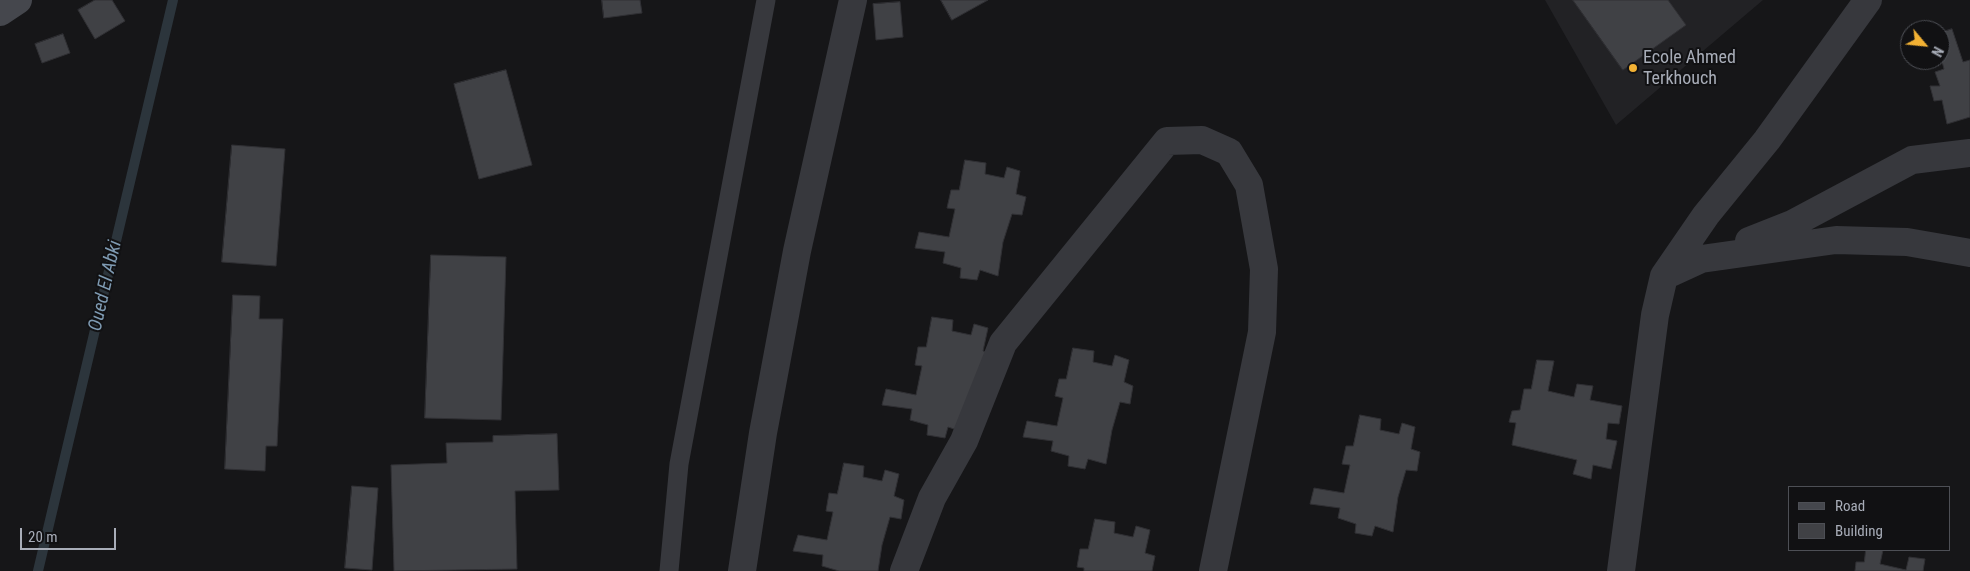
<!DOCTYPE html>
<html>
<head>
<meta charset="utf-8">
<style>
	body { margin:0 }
	#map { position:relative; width:1970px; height:571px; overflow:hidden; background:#161618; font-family:"Roboto Condensed",sans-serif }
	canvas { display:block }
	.legend { position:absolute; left:1788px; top:486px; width:162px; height:65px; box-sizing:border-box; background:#111113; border:1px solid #4d4f55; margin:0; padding:6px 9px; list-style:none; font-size:15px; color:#a8adb8 }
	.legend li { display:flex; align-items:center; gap:10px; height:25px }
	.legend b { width:25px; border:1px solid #4d4f55 }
	.north { position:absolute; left:1900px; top:20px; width:50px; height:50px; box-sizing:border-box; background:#111113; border:1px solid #4d4f55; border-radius:50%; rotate:118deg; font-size:14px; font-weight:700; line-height:20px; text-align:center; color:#a8adb8 }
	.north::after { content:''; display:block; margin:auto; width:18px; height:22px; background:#f2b134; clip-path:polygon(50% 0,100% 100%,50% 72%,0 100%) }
	.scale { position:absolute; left:20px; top:528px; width:96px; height:22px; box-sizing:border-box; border:2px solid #a8adb8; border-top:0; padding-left:6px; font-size:15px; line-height:18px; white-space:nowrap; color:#a8adb8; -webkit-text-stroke:4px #111113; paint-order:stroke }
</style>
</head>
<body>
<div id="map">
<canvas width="1970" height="571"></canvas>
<ul class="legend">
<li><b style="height:6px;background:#45474d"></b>Road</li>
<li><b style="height:14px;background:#404145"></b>Building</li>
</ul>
<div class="north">N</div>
<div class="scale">20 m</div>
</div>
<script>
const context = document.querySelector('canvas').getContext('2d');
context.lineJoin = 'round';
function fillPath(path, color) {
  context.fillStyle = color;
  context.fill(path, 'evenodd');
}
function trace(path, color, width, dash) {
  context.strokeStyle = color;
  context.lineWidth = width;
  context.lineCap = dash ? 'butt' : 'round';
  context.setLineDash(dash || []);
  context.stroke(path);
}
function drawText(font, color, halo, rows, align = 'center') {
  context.font = font + ' "Roboto Condensed",sans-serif';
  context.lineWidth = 4;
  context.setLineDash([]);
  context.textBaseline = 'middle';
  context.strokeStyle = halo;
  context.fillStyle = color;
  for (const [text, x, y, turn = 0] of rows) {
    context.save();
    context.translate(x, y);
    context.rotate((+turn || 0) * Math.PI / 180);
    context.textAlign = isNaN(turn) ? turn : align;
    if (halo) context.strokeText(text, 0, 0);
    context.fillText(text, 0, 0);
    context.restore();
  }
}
fillPath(new Path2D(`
	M1545 0H1763L1616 125Z`), '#222225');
trace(new Path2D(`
	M38 571 173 0`), '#2c353c', 10);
const building = new Path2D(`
	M95 0H112L125 21 95 39 78 10Z
	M602 0H640L642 13 604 18Z
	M941 0H988L952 20Z
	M1573 0H1668L1686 25 1623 70Z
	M900 2 903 37 876 40 873 4Z
	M1952 29 1963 62 1970 60V117L1947 124 1942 100 1934 101 1930 86H1940L1935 72 1944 69 1940 54V33Z
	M63 34 70 53 42 63 35 44Z
	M506 70 532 165 479 179 454 84Z
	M232 145 285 149 276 266 222 262Z
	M965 160 986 163 985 174 1004 178 1007 167 1020 171 1016 194 1026 197 1022 215 1012 214 1003 242 998 276 980 270 977 280 960 278 961 268 943 263 945 252 915 248 919 232 949 237 955 209 947 208 951 190H959Z
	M431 255 506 257 501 420 425 418Z
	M233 295 260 296 259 319H283L277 446H266L265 471 225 469Z
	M932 317 953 320 952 331 971 335 974 324 988 328 983 351 993 354 966 433 948 427 945 438 927 435 928 425 910 420 912 409 882 405 886 389 916 395 922 366 915 365 918 347H926Z
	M1073 348 1094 351 1093 362 1112 366 1115 355 1129 360 1124 382 1133 386 1130 404 1120 402 1112 430 1106 464 1088 459 1085 469 1068 466 1069 456 1051 451 1053 441 1023 437 1027 421 1057 426 1063 398 1055 396 1059 379H1066Z
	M1537 360 1554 361 1548 391 1574 397 1577 384 1593 386 1590 400 1622 406 1619 424 1608 423 1606 439 1617 441 1611 469 1593 465 1591 479 1573 474 1577 460 1512 445 1516 423 1509 422 1512 411 1520 410 1524 389H1531Z
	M1360 415 1381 419 1380 430 1399 434 1402 423 1415 427 1411 449 1420 452 1417 471 1406 470 1398 497 1393 532 1375 526 1372 536 1355 533 1356 524 1338 518 1340 508 1310 504 1314 488 1344 493 1350 465 1342 464 1346 446H1353Z
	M557 434 559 490 515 491 517 569 394 571 391 465 447 463 446 443 493 442V436Z
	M844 463 864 466 863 477 882 481 885 470 899 474 894 496 904 500 901 519 890 517 882 545 878 571H839L822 566 823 555 793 551 798 535 827 540 833 512 826 511 829 493 837 494Z
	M352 486 378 488 372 570 345 568Z
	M1095 519 1115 522 1114 533 1133 537 1136 526 1150 530 1145 553 1155 556 1152 571H1084V568L1077 567 1080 549H1088Z
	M1866 550H1883L1880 564 1906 570 1909 557 1925 559 1923 571H1855L1856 562H1864Z`);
fillPath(building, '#404145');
trace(building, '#303034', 1);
trace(new Path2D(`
	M669 571 679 464 766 0`), '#37383d', 19);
trace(new Path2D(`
	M1868 0 1767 140 1706 215 1664 276 1701 259 1836 240 1907 242 1970 253
	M1749 241 1792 224 1912 160 1970 153
	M742 571 763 433 797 251 853 0
	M904 571 932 498 964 441 1003 343 1167 141 1202 140 1229 152 1249 185 1264 269 1262 332 1213 571
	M1621 571 1655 315 1664 276`), '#37383d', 28);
trace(new Path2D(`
	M0 12 18 0`), '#45474d', 28);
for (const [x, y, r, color] of [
	[1633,68,5,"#f2b134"]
]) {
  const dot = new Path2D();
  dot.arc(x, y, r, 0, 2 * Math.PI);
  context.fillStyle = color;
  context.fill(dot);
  trace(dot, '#111113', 2);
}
drawText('18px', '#a8adb8', '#111113', [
	["Ecole Ahmed",1643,58],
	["Terkhouch",1643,79]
], 'left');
drawText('italic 19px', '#7f9bb3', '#111113', [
	["Oued El Abki",106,286,-77]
]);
</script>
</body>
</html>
